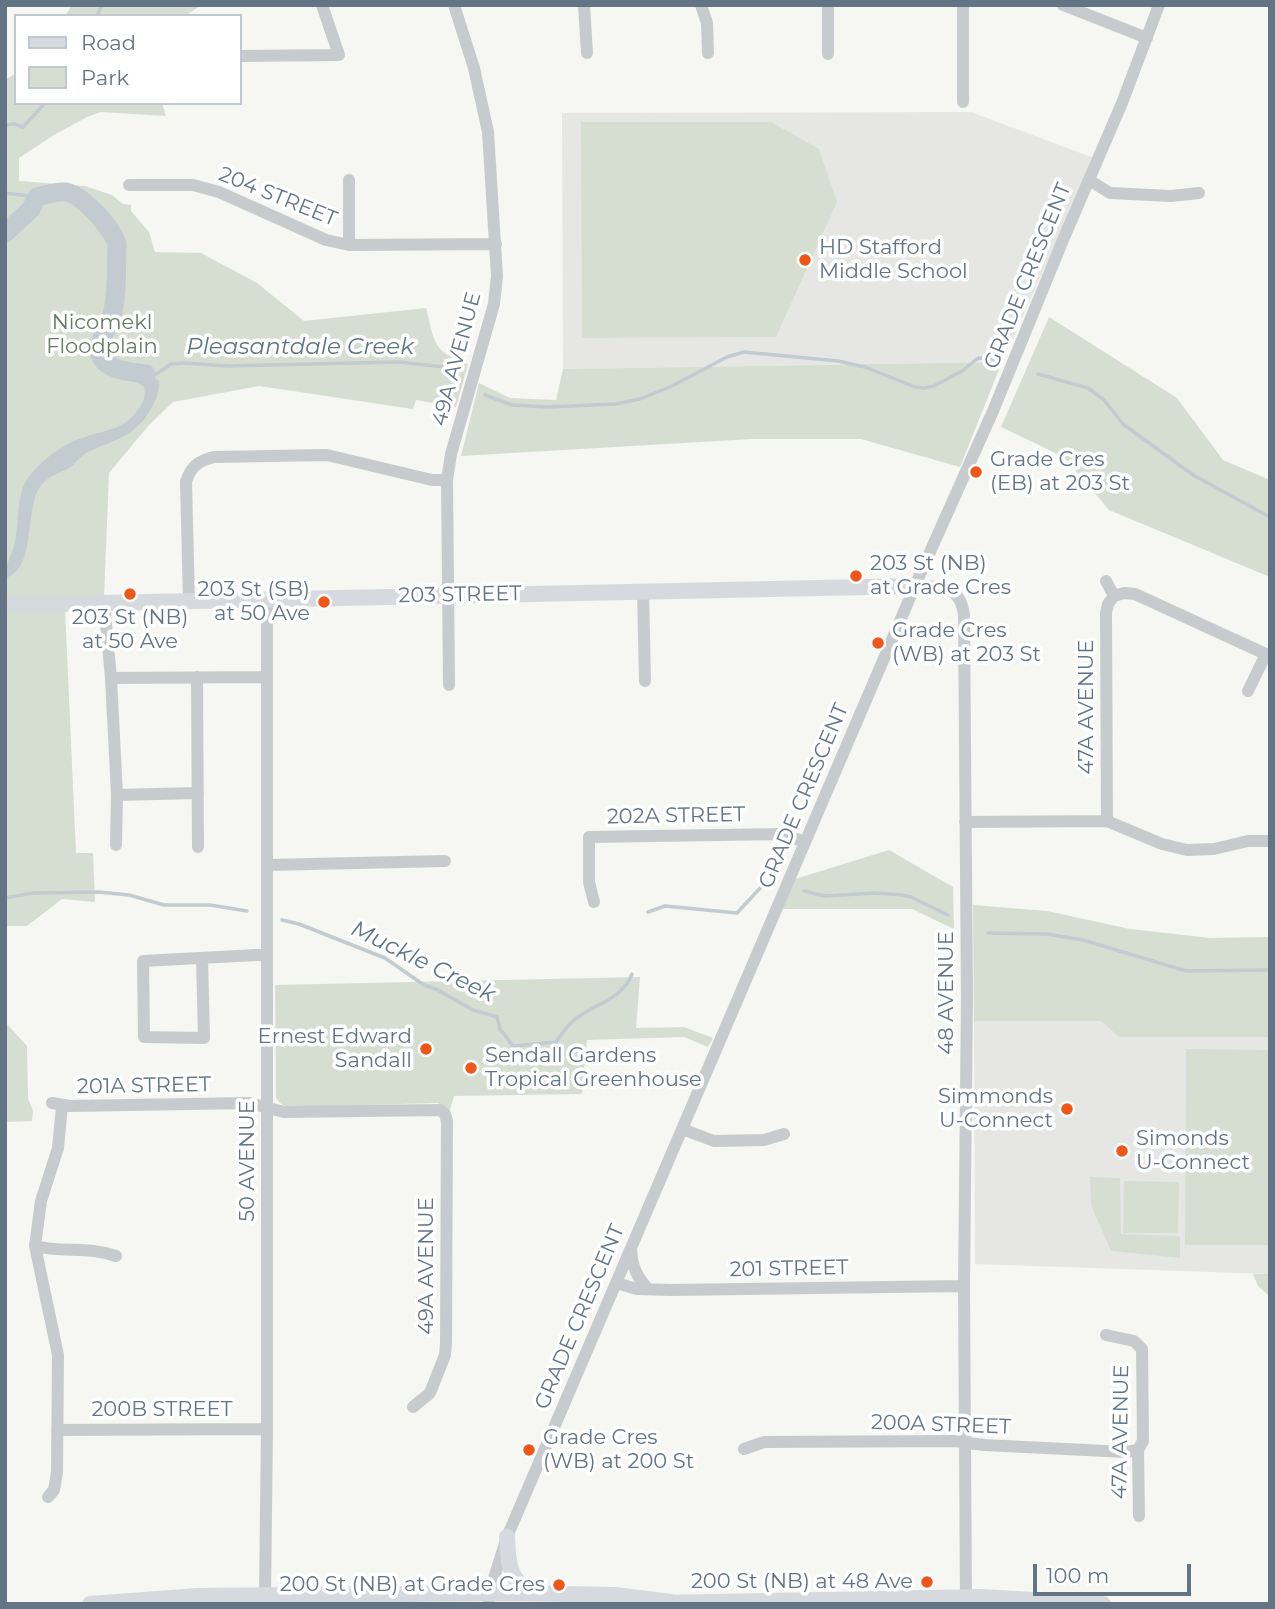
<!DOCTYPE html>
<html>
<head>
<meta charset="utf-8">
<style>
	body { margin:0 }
	#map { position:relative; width:1275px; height:1609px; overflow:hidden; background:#f6f6f2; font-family:Montserrat,sans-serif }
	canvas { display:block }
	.frame { position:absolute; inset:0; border:7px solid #637485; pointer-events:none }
	.legend { position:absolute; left:14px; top:14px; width:228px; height:91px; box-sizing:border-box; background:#fff; border:2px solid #c1c7ce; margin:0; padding:9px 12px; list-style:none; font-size:21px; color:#637485 }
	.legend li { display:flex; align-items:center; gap:14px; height:35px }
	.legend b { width:35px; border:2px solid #c1c7ce }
	.scale { position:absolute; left:1033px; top:1564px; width:158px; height:32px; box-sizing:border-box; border:4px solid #637485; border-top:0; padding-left:9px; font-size:21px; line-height:24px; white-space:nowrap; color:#637485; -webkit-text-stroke:5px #fff; paint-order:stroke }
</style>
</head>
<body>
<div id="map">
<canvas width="1275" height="1609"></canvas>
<div class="frame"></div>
<ul class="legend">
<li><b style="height:9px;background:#d6dadf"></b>Road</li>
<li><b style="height:19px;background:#d6ded2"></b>Park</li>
</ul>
<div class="scale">100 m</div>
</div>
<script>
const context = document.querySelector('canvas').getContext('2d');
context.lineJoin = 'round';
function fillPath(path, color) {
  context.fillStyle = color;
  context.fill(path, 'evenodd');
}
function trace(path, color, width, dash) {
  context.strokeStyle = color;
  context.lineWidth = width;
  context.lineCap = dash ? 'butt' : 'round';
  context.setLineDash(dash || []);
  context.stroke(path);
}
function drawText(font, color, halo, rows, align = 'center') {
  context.font = font + ' Montserrat,sans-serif';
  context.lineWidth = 7;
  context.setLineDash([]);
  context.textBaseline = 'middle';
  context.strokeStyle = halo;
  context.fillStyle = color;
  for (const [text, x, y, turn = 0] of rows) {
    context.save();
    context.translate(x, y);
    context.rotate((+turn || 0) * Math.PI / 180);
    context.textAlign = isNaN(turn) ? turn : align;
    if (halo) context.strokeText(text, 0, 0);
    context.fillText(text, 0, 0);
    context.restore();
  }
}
fillPath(new Path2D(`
	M971 112 1094 158 1002 362 563 369 562 113Z
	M974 1021H1102L1119 1037H1270V1274L975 1264Z`), '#e6e7e5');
fillPath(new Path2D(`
	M72 5H201L185 16H65Z
	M16 73V103H162L166 116 101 112 87 117 54 135 19 158V181L85 186 112 195 123 204 131 205V211L149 232 155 252 201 253 257 283 304 321 426 308C435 343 432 351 468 364L456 407 416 400 413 409 259 386 173 402 149 425 109 473 104 598 5 599V80Z
	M581 122H771L819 149 837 202 776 337 582 338Z
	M1049 317 1177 398 1223 460 1270 480V577L1109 510 1064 457 1001 427Z
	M1002 362 960 467 861 439H752L461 456 479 383 510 398 556 400 563 369Z
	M65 609 76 853H93L95 902 62 899 27 926H5V610Z
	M889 850 953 887 954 929 912 909H782L795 879Z
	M973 905 1047 911 1130 929 1210 938 1270 937V1037H1119L1101 1021H974Z
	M640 977 636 1028 684 1027 713 1038 708 1047 684 1037 587 1040 582 1094 454 1096 450 1110 438 1103 289 1107 282 1105 276 1098 275 985Z
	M5 1022 27 1046 28 1099 33 1110 32 1121 5 1122Z
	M1186 1049 1270 1050V1245H1185Z
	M1090 1177 1120 1178 1121 1234 1180 1236V1258L1111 1251 1091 1205Z
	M1124 1181 1179 1182 1178 1233H1123Z
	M1253 1274H1270V1297L1258 1286Z`), '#d6ded2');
fillPath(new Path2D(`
	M124 362 149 373 159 381C160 390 156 399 152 407 136 437 116 439 88 452 80 456 75 465 67 469 59 473 50 476 44 482 22 502 39 569 5 578 5 564 12 555 15 542 20 520 15 492 31 474 44 458 65 443 85 437 108 429 125 430 140 407 144 400 146 395 144 387L120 369Z`), '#c1cbd0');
trace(new Path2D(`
	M97 16 102 5
	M5 125 14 124 23 127 45 103
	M5 193 37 197
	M1038 374 1088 388 1104 400 1123 424 1193 475 1270 517
	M152 377 171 364 184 363 228 366 399 362 453 368
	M485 395 512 405 548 407 616 404 640 399 670 387 727 357 744 352 838 361 865 367 915 387 924 388 934 386 962 371 978 358 994 359
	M804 891 824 896 875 893 902 895 911 897 948 915
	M5 898 33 893 99 892 129 895 164 905H210L247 911
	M648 912 665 906 737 913 763 885
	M282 920 299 924 385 958 424 985 438 990 473 1010 497 1017 500 1029 513 1046 556 1042C561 1035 567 1026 574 1020 595 1003 621 1001 632 974
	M988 933 1047 934 1083 940 1186 971 1270 970`), '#c1cbd0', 3.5);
trace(new Path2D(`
	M5 233 31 209 37 197C46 195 56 191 66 192 83 195 112 228 117 244 116 267 118 293 112 315 109 328 95 343 101 357 108 371 133 372 146 374`), '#c1cbd0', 19);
trace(new Path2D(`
	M584 5 587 53
	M701 5 707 23 708 53
	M828 5V54
	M963 5V102
	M1063 5 1147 38
	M240 56 339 55 322 5
	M1089 180 1110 193 1171 196 1199 193
	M129 185H193L219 192 326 240 349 245 496 244
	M349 245V180
	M1106 581 1114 596
	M915 586C941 586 961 585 964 616L967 998 964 1286 966 1603
	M643 591 645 681
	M1114 596 1124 593 1135 594 1270 656
	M189 601 186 482C191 466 198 461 214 457L327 455 432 480H447
	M104 603 111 678 117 795 116 845
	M197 677 198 847
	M111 678 267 677
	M449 685 447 480 451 454 494 304 497 276 488 132 474 68 454 5
	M1248 691 1266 654
	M117 795 198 793
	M1107 821 1106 613 1108 604 1114 596
	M965 822 1107 821 1162 844 1187 850 1214 849 1248 841H1270
	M267 865 445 861
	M594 902 589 882V837L782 834 805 842
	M202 958 204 1038 144 1037 143 961 256 955H267
	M52 1103 70 1106 249 1103 284 1112 440 1110 445 1114 447 1121 446 1343 445 1355 430 1393 413 1407
	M682 1129 714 1141 764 1140 784 1134
	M35 1246C63 1253 88 1246 116 1256
	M631 1249C632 1267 637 1277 648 1289
	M616 1283 637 1289 670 1290 964 1286
	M1106 1335 1134 1341 1142 1349 1143 1441 1138 1450 1139 1516
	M57 1430 267 1429
	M744 1449 764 1442 954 1441 984 1445 1126 1452 1138 1450
	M48 1497 54 1490 57 1472 58 1355 35 1246 41 1201 58 1148 62 1106
	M265 1596 267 1429V600
	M489 1604V1594L507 1537 921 572 993 411 1063 240 1122 103 1159 5`), '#c8cbce', 12);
trace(new Path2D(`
	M5 605 915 586
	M507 1537C508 1560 508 1582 533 1592
	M661 1603 981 1597 1103 1604
	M90 1604 198 1596 512 1593 615 1595 671 1602`), '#d6dadf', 16);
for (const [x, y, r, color] of [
	[805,260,7,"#ef5719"],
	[976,472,7,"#ef5719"],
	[856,576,7,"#ef5719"],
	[130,594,7,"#ef5719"],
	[324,602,7,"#ef5719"],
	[878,643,7,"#ef5719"],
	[426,1049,7,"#ef5719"],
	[471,1068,7,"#ef5719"],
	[1067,1109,7,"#ef5719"],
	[1122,1151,7,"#ef5719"],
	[529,1450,7,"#ef5719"],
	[927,1582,7,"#ef5719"],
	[559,1585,7,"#ef5719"]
]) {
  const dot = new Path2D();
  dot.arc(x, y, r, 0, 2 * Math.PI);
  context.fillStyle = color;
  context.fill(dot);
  trace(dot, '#fff', 2.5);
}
drawText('21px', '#637485', '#fff', [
	["204 STREET",278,197,22],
	["GRADE CRESCENT",1028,276,-68],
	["49A AVENUE",457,359,-75],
	["203 STREET",460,595,-1],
	["47A AVENUE",1087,707,-90],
	["GRADE CRESCENT",804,796,-67],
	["202A STREET",676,816,-1],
	["48 AVENUE",947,993,-90],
	["201A STREET",144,1086,-1],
	["50 AVENUE",248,1161,-90],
	["49A AVENUE",427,1266,-90],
	["201 STREET",789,1269,-1],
	["GRADE CRESCENT",580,1317,-67],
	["200B STREET",162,1410],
	["200A STREET",941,1425,2],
	["47A AVENUE",1121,1432,-89]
]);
drawText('21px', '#637485', '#fff', [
	["HD Stafford",819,248],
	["Middle School",819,272],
	["Grade Cres",990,460],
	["(EB) at 203 St",990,484],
	["203 St (NB)",870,564],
	["at Grade Cres",870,588],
	["203 St (SB)",310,590,"right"],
	["at 50 Ave",310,614,"right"],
	["203 St (NB)",130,618,"center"],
	["at 50 Ave",130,642,"center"],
	["Grade Cres",892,631],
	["(WB) at 203 St",892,655],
	["Ernest Edward",412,1037,"right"],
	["Sandall",412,1061,"right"],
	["Sendall Gardens",485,1056],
	["Tropical Greenhouse",485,1080],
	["Simmonds",1053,1097,"right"],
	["U-Connect",1053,1121,"right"],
	["Simonds",1136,1139],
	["U-Connect",1136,1163],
	["Grade Cres",543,1438],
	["(WB) at 200 St",543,1462],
	["200 St (NB) at 48 Ave",913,1582,"right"],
	["200 St (NB) at Grade Cres",545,1585,"right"]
], 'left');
drawText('21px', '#657c62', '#fff', [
	["Nicomekl",102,323],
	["Floodplain",102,347]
]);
drawText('italic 23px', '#5e7682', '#fff', [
	["Pleasantdale Creek",300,347],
	["Muckle Creek",423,962,26]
]);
</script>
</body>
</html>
